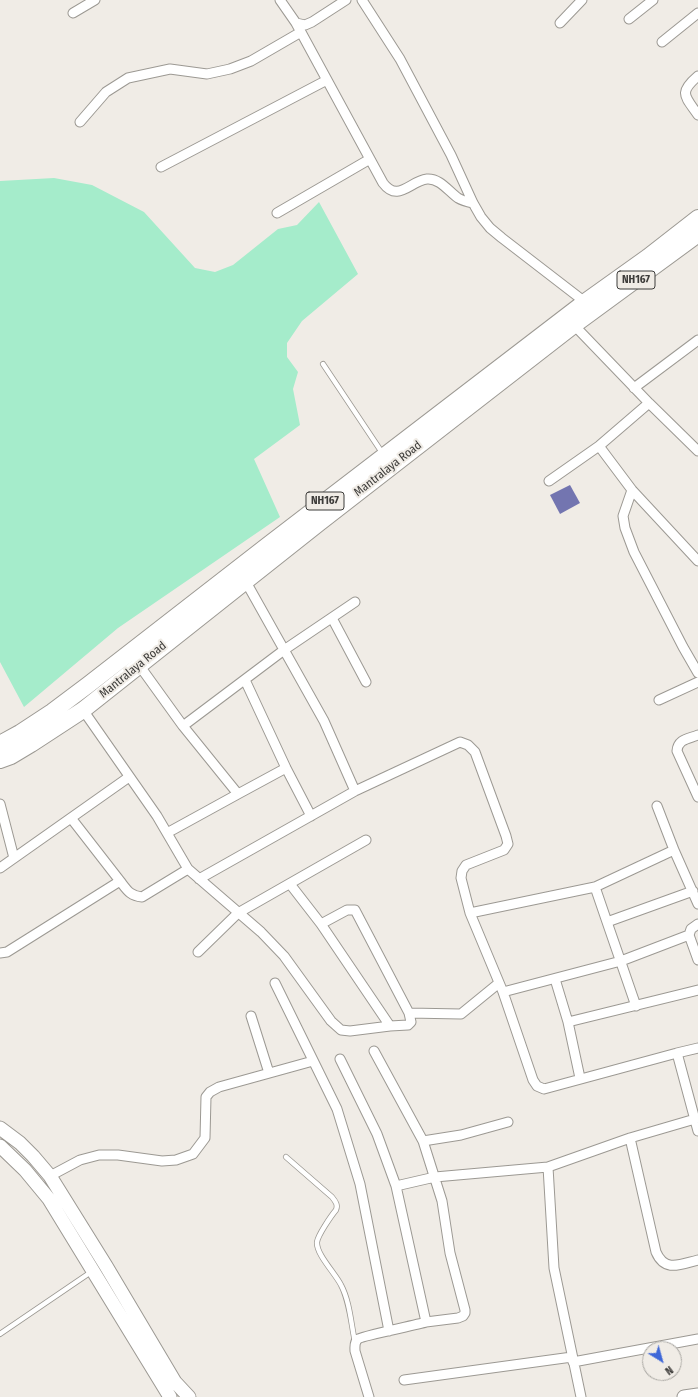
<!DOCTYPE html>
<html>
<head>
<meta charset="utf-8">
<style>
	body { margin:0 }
	#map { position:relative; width:698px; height:1397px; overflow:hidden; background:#f0ece6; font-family:"Fira Sans Condensed",sans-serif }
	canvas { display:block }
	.north { position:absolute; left:642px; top:1341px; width:40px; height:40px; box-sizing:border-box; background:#f0ece6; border:1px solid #a8a6a1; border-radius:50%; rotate:143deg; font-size:11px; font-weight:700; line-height:16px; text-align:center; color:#3d3c3a }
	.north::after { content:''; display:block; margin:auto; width:14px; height:18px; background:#3e67d8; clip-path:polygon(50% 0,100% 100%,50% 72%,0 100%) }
</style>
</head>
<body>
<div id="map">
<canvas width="698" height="1397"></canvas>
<div class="north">N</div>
</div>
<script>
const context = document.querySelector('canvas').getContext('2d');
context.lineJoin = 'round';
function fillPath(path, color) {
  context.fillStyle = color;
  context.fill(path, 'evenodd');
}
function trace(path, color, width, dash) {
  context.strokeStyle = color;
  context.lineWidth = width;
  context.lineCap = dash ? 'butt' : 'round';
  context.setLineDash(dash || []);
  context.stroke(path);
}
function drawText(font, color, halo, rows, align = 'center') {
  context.font = font + ' "Fira Sans Condensed",sans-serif';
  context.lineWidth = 4;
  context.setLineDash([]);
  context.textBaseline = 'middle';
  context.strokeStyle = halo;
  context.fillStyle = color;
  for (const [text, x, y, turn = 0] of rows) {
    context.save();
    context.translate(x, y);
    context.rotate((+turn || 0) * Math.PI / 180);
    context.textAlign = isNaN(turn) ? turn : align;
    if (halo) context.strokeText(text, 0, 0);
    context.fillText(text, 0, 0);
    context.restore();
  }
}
fillPath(new Path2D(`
	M54 178 92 185 144 212 195 268 215 272 233 265 278 229 297 225 319 202 358 274 302 321 287 343V357L298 372 293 389 300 425 254 459 280 517 118 628 24 707 0 662V181Z`), '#a5eccb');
fillPath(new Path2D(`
	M570 485 580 503 560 514 550 495Z`), '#7375b0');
const lane = new Path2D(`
	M323 364 383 454
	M286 1157 332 1197C336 1202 338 1205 336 1210 331 1216 318 1235 317 1242 316 1254 335 1273 341 1285 350 1302 351 1324 355 1342
	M0 1334 91 1272`);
const street = new Path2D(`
	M280 0 296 23 305 25 312 22 346 0
	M362 0 400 59 451 155 473 203 481 217 490 228 502 238 585 302
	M73 13 95 0
	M629 19 653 0
	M296 23 383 183C398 203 410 181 427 179 440 178 449 192 458 198 463 201 468 202 473 203
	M560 23 582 0
	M662 42 698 13
	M698 76C678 93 685 96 698 115
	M80 122 106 92 128 78 170 69 207 74 230 69 251 61 301 32
	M161 167 327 80
	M277 213 370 159
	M571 322 649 403 698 451
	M634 388 698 340
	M599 446 632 490 698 561
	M549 481 599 446 649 403
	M632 490 623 516 625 528 634 552 683 647 698 673
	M246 582 324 721 355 791
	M332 618 366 682
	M139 665 183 726 238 794 167 833
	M245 680 286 768 311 816
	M659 700 698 682
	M83 710 157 816 188 869 261 932 284 956 331 1021 341 1030 350 1031 390 1026 408 1025 411 1022 409 1013 355 910H347L321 924 390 1026
	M183 726 284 650 355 602
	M698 735C688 739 678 739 677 751L698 797
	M238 794 286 768
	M0 804 14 858
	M657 806 674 850 698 904
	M0 868 129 777
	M199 879 355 791 460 742 468 745 475 752 506 836 508 844 504 850 466 865 462 871 461 878 470 913 503 992 621 961 689 935
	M120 881C127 890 130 896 142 897L188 869
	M290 884 321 924
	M595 887 607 922
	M470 913 595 887 674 850
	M698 924 691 929 689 935 698 960
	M198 952 238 913 366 840
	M0 953 7 952 120 881 71 818
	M555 979 568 1022 580 1078
	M275 983 337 1109 360 1184 389 1331
	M503 992 533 1080 537 1086 544 1089 677 1053
	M636 1006 607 922 693 891
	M409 1013 461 1014 499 983
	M251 1016 269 1073
	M568 1022 698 990
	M698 1048 677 1053 698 1131
	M374 1051 423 1141 442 1201 450 1253 465 1310V1313L463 1316 458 1318 426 1322
	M340 1059 377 1134 396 1186 426 1322C417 1325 361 1336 358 1339 354 1342 355 1347 355 1351L369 1397
	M630 1138 656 1252C665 1273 681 1264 698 1260
	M423 1141 461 1135 508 1122
	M50 1176 80 1160 99 1155H118L162 1161 176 1160 193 1154 205 1138 206 1097 210 1092 219 1087 313 1061
	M396 1186 435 1177 548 1167
	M573 1362 698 1339
	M404 1380 572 1357
	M581 1397 554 1268 548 1167 630 1138 695 1119`);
const secondary = new Path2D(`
	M0 1128 20 1143 33 1156 50 1176 106 1266 175 1382 189 1397
	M0 1146 25 1170 49 1199 170 1397
	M684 1397 698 1395`);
const highway = new Path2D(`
	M0 744 20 733 52 712 88 685 268 545 585 302 648 257 698 218
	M0 760 11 756 31 744 83 710 319 523 574 325 698 234`);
trace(lane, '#9c9993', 6);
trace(street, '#9c9993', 11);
trace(secondary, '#9c9993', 15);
trace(highway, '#9c9993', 18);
trace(lane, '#fff', 4.5);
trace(street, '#fff', 9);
trace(secondary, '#fff', 13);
trace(highway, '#fff', 16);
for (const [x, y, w] of [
	[636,280,38],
	[325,501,38]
]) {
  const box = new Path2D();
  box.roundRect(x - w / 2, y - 9, w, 18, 3);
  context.fillStyle = '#f0ece6';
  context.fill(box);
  trace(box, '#3d3c3a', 1);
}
drawText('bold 11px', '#3d3c3a', null, [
	["NH167",636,280],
	["NH167",325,501]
]);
drawText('12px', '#3d3c3a', '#f0ece6', [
	["Mantralaya Road",388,469,-38],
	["Mantralaya Road",133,670,-39]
]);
</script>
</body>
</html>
